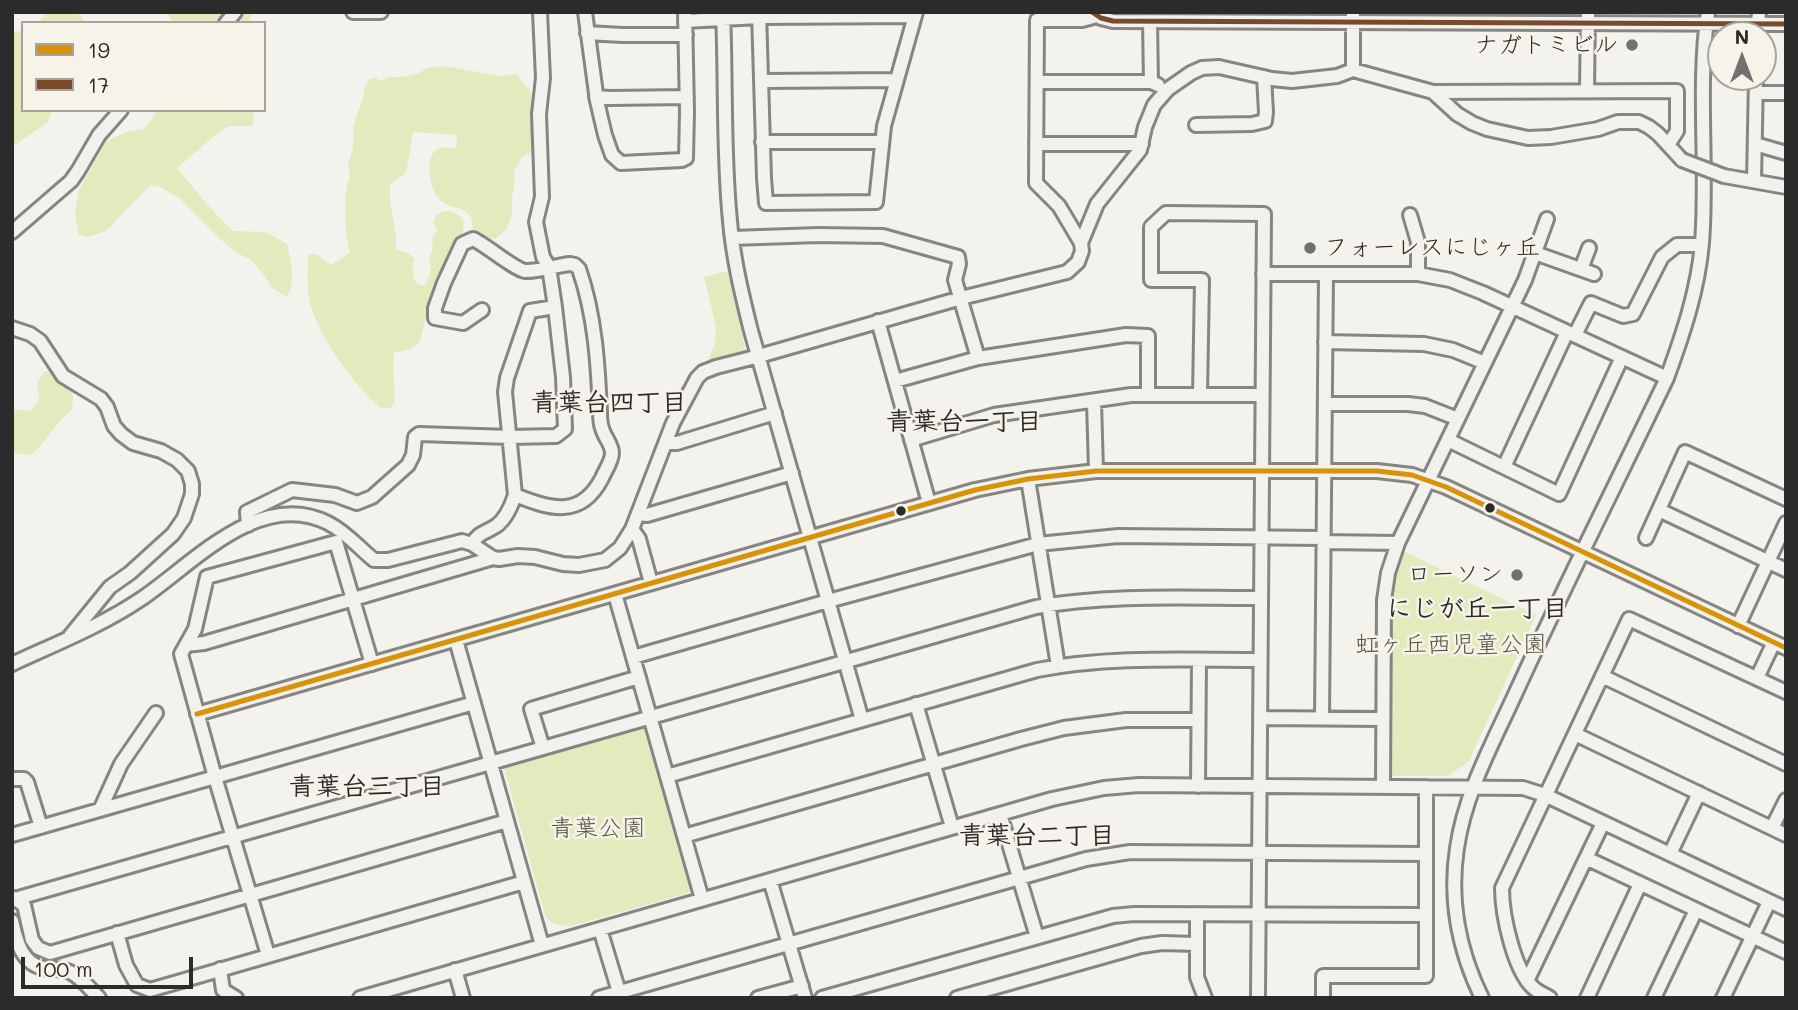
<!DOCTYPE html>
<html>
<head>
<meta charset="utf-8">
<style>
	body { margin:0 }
	#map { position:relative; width:1798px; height:1010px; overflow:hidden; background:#f4f2ec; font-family:Mali,sans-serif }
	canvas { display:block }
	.frame { position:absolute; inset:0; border:14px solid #2b2b2b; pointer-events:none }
	.legend { position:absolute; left:21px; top:21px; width:245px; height:91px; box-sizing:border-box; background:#f7f3e8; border:2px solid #a5a39c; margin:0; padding:9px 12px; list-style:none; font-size:21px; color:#2b2b2b }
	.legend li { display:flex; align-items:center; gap:14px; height:35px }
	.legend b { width:35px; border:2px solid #a5a39c }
	.north { position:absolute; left:1707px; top:21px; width:70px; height:70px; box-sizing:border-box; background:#f7f3e8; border:2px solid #a5a39c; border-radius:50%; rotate:0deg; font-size:19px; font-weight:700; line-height:28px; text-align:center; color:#2b2b2b }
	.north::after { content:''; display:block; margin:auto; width:24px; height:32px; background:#71716f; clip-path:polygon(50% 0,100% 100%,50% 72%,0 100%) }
	.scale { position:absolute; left:21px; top:957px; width:172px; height:32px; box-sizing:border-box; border:4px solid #2b2b2b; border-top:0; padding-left:9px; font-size:21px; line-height:24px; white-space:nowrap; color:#2b2b2b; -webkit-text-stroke:5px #f7f3e8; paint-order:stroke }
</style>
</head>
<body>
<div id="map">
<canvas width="1798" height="1010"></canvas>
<div class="frame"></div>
<ul class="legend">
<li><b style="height:9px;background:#d89406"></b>19</li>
<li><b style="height:9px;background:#7a4b2a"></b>17</li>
</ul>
<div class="north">N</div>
<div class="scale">100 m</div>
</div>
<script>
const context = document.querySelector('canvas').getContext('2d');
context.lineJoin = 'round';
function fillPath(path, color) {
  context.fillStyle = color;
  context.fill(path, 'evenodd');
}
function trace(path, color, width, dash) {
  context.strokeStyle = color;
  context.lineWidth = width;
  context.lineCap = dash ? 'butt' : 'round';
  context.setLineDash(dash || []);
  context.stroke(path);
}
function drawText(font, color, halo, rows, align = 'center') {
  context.font = font + ' Mali,"Klee One",sans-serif';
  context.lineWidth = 5;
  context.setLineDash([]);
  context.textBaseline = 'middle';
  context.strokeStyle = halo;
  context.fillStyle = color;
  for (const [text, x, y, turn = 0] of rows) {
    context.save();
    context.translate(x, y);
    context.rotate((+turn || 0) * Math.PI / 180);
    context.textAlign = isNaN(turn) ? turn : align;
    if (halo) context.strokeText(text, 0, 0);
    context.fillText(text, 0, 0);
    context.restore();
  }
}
fillPath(new Path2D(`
	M48 12H78L85 23H37Z
	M166 12H251L250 23H173Z
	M23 31V110H52L48 122 12 147V32Z
	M444 66 500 76 516 74C522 82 531 90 534 98 538 113 532 131 534 146L530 153 522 157 514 172 515 181 512 197V214L507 229 495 239C489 237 478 235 474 230 471 225 473 219 469 214 461 206 447 208 439 199 430 189 423 155 439 148 443 147 452 148 456 148L457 135 413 132 406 173 390 185C388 210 398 227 396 250 405 251 409 253 415 259 412 268 411 277 417 284L425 286C429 277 433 269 429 259L433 249 432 238 438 230 433 223 436 215C446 208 451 211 461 217L464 223 462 239 453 257 433 288 420 341C412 350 405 351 394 352L393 371 395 398 392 407 382 409C355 387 324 343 312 310 306 294 308 272 308 255L316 254 331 265 350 253C345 237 342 191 350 178L348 164 353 148V127L363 98 365 85 370 79 376 78 381 81 388 77H404L419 73 427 68Z
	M158 110H255L252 126H229L213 137 177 168C195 189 212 212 233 231L266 232 287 244C291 262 296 281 287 297L272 288 264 275 250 259 235 252 218 237 179 198 160 187 150 185 106 231 87 237 78 234 75 211 79 190 106 142 126 132 144 129Z
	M728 271 745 349 741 356 706 367 715 343 716 327 704 277Z
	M45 371C55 372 68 382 72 392 74 398 72 405 72 410 55 422 47 442 31 455L12 453V409L31 411 40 398C36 384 36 383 45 371Z
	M1401 550 1536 615 1469 761 1448 776H1392L1388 772 1389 602 1392 580Z
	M642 725 648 729 692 887 688 893 571 926C560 926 551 925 545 915L504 768 508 763Z`), '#e3eabd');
const minor = new Path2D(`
	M353 12H381
	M540 12 543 78 539 114 542 197 536 222 543 257 549 267 555 307
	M585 12 597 101 605 135 612 155 621 163 682 160 686 158 687 112 685 12
	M723 12C726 82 723 152 730 221 733 258 742 295 751 331L862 720
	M759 12 764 178 766 203 876 202 884 126 916 12
	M1092 12 1101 18 1113 21 1786 24
	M685 21 759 17 915 16
	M1150 21 1151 82 1158 85
	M226 23 235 12
	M587 33 622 35H686
	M1757 35 1759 12
	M1353 70V12
	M762 81 897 80
	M1037 82H1151
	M1587 91 1588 12
	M1433 92 1677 91V131L1668 145
	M1756 93H1786
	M596 97 610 98 687 97
	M1196 125 1252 124 1265 121 1266 112 1264 77
	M762 142H882
	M1036 144H1142
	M1755 144 1786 153
	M1724 176 1786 187
	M1754 181 1756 77
	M1410 215 1418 242V274
	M12 232 71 181 78 171 99 135 121 110
	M732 238 819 235 883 236 958 257 959 264 955 280 978 358
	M1081 243 1059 206 1036 183 1037 20H1082L1097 16
	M1535 253 1594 274
	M1581 269 1589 248
	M1263 274H1418L1450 280 1483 293 1667 378
	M482 310 463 323 435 318V308L444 283 462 244 473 239C486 245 514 269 525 271 535 272 559 265 570 264L575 265 579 269C595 315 598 364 600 412 600 417 600 423 602 428 604 437 612 444 612 453 612 461 605 471 602 478 581 519 550 509 515 495
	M878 321 929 503
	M12 328 30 334 40 341 63 376 101 399 107 407 114 426 121 434 133 443 161 451 177 460 188 471 192 484V494L184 518 173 534 130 573 110 587 70 636
	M1575 335 1591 303 1623 316 1633 314 1662 257 1677 245H1701
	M1325 342 1424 344 1453 350 1485 363
	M895 381 978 358 1126 335 1148 336V395
	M1200 395 1202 280H1151V227L1166 213 1264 214 1258 998
	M1094 401 1096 471
	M1325 404H1408L1425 406 1458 419
	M911 440 994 415 1131 395H1262
	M1448 440 1559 494 1622 357
	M666 443H677L775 413
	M1504 467 1567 332
	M1028 479 1058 666
	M1659 510 1786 570
	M638 514 647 515 792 473
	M248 525 247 512 292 490 335 495 357 503 372 497 408 465 413 455 415 437 419 434 510 437 556 436 565 429 563 377 555 307 530 311 507 378 505 392 515 495C511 507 506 519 496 526 485 533 479 532 472 544
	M632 529 639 539 651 583
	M1646 538 1685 452 1786 499
	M1324 542 1398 543
	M615 594 702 899
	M1738 626 1786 523
	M456 640 542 945
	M186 645 204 643 493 558
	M633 657 828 601 1038 544 1118 536 1324 538
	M12 664C55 644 101 626 141 599 192 565 259 488 328 523 346 532 358 547 374 560H388L462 541 472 544 493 558 499 559 518 556 535 557 563 564 579 565 605 560 620 548 632 529 673 423 697 378 703 372 716 367 759 356 961 298 1067 272 1078 262 1082 251 1081 243 1097 204 1140 150 1145 127 1154 105 1168 89 1191 73 1202 68 1219 67 1272 79 1292 81 1337 76 1353 70 1433 92 1457 114 1472 123 1487 129 1528 138 1551 137 1598 129 1618 122H1639L1649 127 1658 134 1682 160
	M1602 676 1786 764
	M1757 678 1774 642
	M916 704 952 827
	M197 714 975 490 1028 479 1096 471H1377L1412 475 1446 487 1786 648
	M1260 718 1383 719
	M1322 718 1326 274
	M1575 734 1786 835
	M543 748 531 709 639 677
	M667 776 1037 670C1111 656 1185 660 1260 660
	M12 779H24L27 782 41 827
	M1198 786 1199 660
	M1383 787 1384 600 1388 573 1398 543 1525 280 1547 219
	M100 810 121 764 156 713
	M1000 814 1037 937
	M1772 828 1786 800
	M12 835 474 703
	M684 836 1021 739 1064 728 1126 720H1198
	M1670 854 1699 793
	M1586 858 1786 952
	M770 880 805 998
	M13 898 24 905 32 940 38 948 50 953 507 821
	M15 899 1036 607C1110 594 1186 598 1261 598
	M1197 914V977L1205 998
	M12 921C16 939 21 963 43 968 52 970 62 968 70 972 81 977 90 989 99 998
	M600 929 619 992
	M117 933 126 965 137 985 150 990 524 882
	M268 955 215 777 181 654 195 629 207 577 336 542 372 664
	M220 969 223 990 236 998
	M455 970 463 998
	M1527 981 1603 823
	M360 998 1052 799 1104 788 1139 785 1523 788 1545 795 1786 909
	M599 998 1086 859 1130 852 1426 854
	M758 998 802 986
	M822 998 1113 916 1134 914 1426 915
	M957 998 1141 946 1162 943 1197 944
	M1323 998V976H1426V787
	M1482 998C1459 951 1449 900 1457 848 1465 792 1494 741 1517 690 1565 585 1617 482 1667 378 1683 334 1698 290 1702 243 1708 167 1697 87 1708 12
	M1550 998C1546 995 1540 993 1536 990 1514 974 1502 914 1502 888L1629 619 1786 692
	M1587 998 1640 884
	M1654 998 1696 910
	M1723 998 1769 902`);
trace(minor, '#858582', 18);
trace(minor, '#f2f1ed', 12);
const minorBridge = new Path2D(`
	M1682 160 1724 176`);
trace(minorBridge, '#858582', 18, []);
trace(minorBridge, '#f2f1ed', 12);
trace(new Path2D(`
	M197 714 975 490 1028 479 1096 471H1377L1412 475 1446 487 1786 648`), '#d89406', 5);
trace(new Path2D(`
	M1092 12 1101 18 1113 21 1786 24`), '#7a4b2a', 5);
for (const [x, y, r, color] of [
	[1632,45,7,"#71716f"],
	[1310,248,7,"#71716f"],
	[1490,508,6,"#2b2b2b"],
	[901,511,6,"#2b2b2b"],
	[1517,575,7,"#71716f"]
]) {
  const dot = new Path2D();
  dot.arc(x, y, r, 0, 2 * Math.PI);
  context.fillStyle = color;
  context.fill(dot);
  trace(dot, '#f7f3e8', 2.5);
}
drawText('24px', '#2b2b2b', '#f7f3e8', [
	["ナガトミビル",1618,45],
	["フォーレスにじヶ丘",1324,248,"left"],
	["ローソン",1503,575]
], 'right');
drawText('24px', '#565946', '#f7f3e8', [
	["虹ヶ丘西児童公園",1451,645],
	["青葉公園",598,829]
]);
drawText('bold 26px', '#2b2b2b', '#f7f3e8', [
	["青葉台四丁目",609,403],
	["青葉台一丁目",964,422],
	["にじが丘一丁目",1477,609],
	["青葉台三丁目",367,787],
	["青葉台二丁目",1037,836]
]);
</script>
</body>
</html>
